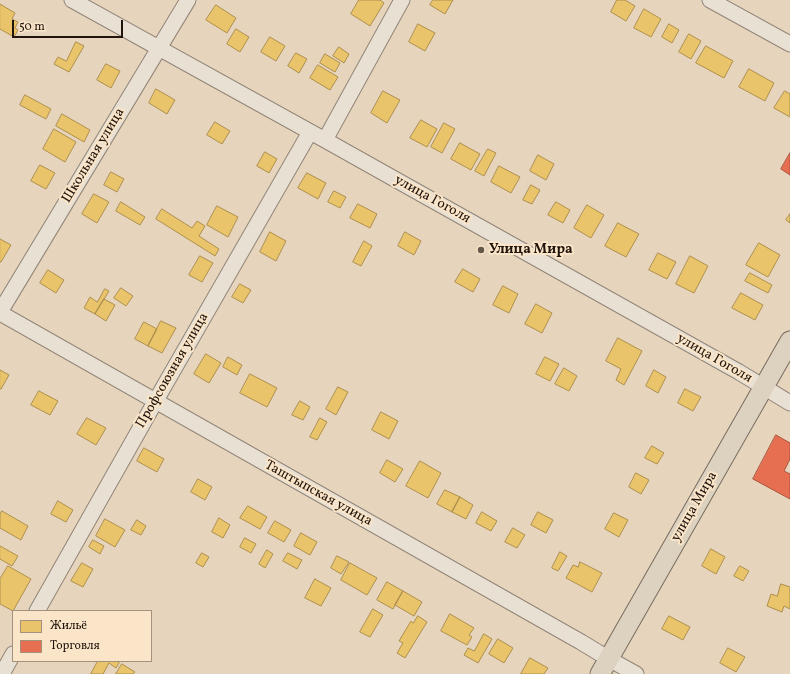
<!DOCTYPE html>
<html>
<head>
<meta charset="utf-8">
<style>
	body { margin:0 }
	#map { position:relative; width:790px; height:674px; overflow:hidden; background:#e6d4bc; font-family:Vollkorn,serif }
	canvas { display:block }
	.legend { position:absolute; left:12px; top:610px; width:140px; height:52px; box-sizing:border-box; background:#fae5c8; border:1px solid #a3917d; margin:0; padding:5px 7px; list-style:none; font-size:12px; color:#20140d }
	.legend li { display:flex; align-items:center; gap:8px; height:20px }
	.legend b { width:20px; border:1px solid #a3917d }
	.scale { position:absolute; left:12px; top:20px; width:111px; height:18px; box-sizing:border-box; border:2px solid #20140d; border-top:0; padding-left:5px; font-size:12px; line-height:14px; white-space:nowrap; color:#20140d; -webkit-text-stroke:3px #fae5c8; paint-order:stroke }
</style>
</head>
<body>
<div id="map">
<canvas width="790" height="674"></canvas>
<ul class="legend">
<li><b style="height:11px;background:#e9c46a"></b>Жильё</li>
<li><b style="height:11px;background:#e76f51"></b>Торговля</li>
</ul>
<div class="scale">50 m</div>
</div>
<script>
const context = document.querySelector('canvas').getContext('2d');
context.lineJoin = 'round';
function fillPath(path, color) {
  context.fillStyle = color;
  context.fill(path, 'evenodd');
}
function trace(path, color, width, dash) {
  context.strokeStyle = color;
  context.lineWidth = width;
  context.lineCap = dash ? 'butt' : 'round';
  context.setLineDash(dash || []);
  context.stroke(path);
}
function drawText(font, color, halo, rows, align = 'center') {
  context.font = font + ' Vollkorn,serif';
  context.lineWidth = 4;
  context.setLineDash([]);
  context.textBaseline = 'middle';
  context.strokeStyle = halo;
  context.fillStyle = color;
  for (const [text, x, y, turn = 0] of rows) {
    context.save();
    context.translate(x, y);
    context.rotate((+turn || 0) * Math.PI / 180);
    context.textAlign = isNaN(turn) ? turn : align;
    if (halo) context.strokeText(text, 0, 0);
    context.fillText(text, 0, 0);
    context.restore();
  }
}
const homes = new Path2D(`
	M359 0H380L384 3 370 26 351 14Z
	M433 0H453L445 14 430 5Z
	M617 0H625L635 6 626 21 611 12Z
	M0 4 15 13 12 19 18 22 15 28 18 30 14 37 0 29Z
	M216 5 236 18 227 33 206 20Z
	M644 9 661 19 651 37 634 28Z
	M418 24 435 33 425 51 409 42Z
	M669 24 679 30 672 43 662 37Z
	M236 29 249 37 240 52 227 44Z
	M689 34 701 41 691 59 679 52Z
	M270 37 285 46 276 61 261 52Z
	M76 42 84 46 69 72 54 64 58 57 66 61Z
	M706 46 733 61 724 78 696 63Z
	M339 47 349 54 344 63 333 56Z
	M296 53 307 59 299 73 288 66Z
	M325 54 340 63 335 72 320 63Z
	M106 64 120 71 111 88 97 80Z
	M318 65 338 77 330 90 310 78Z
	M749 69 774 83 765 101 739 87Z
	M156 89 175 100 167 114 149 103Z
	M383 91 400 100 387 123 371 113Z
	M785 91 790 94V117L774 108Z
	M25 95 51 109 46 119 20 105Z
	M62 114 90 130 84 142 56 126Z
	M421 120 437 129 427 147 410 138Z
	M215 122 230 131 222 144 207 135Z
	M444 123 455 129 442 153 431 147Z
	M54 129 76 142 65 162 43 149Z
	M460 143 480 154 471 170 451 159Z
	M488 149 496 153 484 176 475 171Z
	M265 152 277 159 269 173 257 166Z
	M538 155 554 164 546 180 530 171Z
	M40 165 55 173 46 189 31 181Z
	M499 166 520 177 511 193 491 182Z
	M111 172 124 179 117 192 104 185Z
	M307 173 326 183 318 199 298 188Z
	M531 185 540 190 532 204 523 200Z
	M334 191 346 197 340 208 328 202Z
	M94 194 109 202 97 223 82 214Z
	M121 202 145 217 140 225 116 211Z
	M556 202 570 210 563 223 548 215Z
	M358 204 377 214 370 228 350 218Z
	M587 205 604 215 591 238 574 228Z
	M217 206 238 217 228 237 207 225Z
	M162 209 192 228 197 221 205 226 199 236 219 249 215 256 156 219Z
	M790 214V223L786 220Z
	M618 223 639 234 626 257 605 246Z
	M270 232 286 241 276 261 260 252Z
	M405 232 421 241 414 255 398 246Z
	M0 239 11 245 1 262H0Z
	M364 241 372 246 361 266 353 262Z
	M759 243 780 255 768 277 746 265Z
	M658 253 676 262 667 279 649 270Z
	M200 256 213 263 202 282 189 275Z
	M690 256 708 266 694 293 676 284Z
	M463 269 480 279 473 292 455 282Z
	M48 270 64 280 56 293 40 283Z
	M750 273 772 285 768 293 745 281Z
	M240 284 251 290 243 303 232 297Z
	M503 286 518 294 509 313 493 305Z
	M121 288 133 296 126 306 114 298Z
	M105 289 109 291 95 314 84 308 90 297 97 302Z
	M741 293 763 305 755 320 732 308Z
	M104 299 115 305 106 321 95 314Z
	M536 304 552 313 542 333 525 324Z
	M161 321 176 328 162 353 148 346Z
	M144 322 157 329 148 346 135 339Z
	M618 338 642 351 624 385 616 380 621 369 606 361Z
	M206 354 221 363 209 383 194 374Z
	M228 357 242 365 237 375 223 367Z
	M545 357 559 364 550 381 536 374Z
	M564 368 577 376 569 391 555 384Z
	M0 370 9 375 1 389H0Z
	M654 370 666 377 658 393 646 386Z
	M250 374 277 388 267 407 240 393Z
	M338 387 348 392 336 415 326 409Z
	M685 389 701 397 693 411 678 403Z
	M39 391 58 401 50 415 31 405Z
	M300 401 310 407 303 420 292 415Z
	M381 412 398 421 389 439 372 430Z
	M87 418 106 428 96 445 77 434Z
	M320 418 327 422 317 440 310 437Z
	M652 446 664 453 657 464 645 458Z
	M144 448 164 459 157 472 137 461Z
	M387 460 403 469 395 482 380 473Z
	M420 461 441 473 428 498 406 486Z
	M636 473 649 480 641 494 629 487Z
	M198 479 212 487 205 500 191 492Z
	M445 490 460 497 452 512 437 504Z
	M460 497 473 505 466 519 452 512Z
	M58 501 73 510 66 522 51 514Z
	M248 506 267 517 260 529 240 518Z
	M2 511 28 526 21 540 0 528V515Z
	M482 512 497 521 491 531 476 523Z
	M538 512 553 520 546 533 531 525Z
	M614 513 628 520 619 537 605 529Z
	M219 518 230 525 223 538 212 532Z
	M105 519 125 530 115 547 96 536Z
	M137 520 146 526 141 535 131 530Z
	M275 521 291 530 284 542 268 533Z
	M513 528 525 535 517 548 505 542Z
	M301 533 317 542 310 555 294 546Z
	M245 538 256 544 251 553 240 547Z
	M93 540 104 546 100 554 89 547Z
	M0 546 18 556 12 566 0 559Z
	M711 549 725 557 716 574 702 566Z
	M267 550 273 554 265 568 259 564Z
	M560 552 567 556 558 571 552 568Z
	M202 553 209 557 203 567 196 563Z
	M288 553 302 560 297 569 283 561Z
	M337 556 349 562 341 574 331 568Z
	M580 562 602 573 592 592 566 578 573 565 578 567Z
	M82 563 93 569 83 587 71 581Z
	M350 563 377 578 367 595 341 580Z
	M8 566 31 579 13 611 0 604V579Z
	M740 566 749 571 743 581 734 576Z
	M315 579 331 588 321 606 305 598Z
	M387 582 403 591 393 609 377 600Z
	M781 584 790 587V609L784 606 782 612 767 606 771 594 777 596Z
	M403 591 422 602 414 616 395 605Z
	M373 609 383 615 370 637 360 632Z
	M450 614 474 628 469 635 472 637 467 645 441 631Z
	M418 616 427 622 405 658 397 653 403 643 399 641 411 621 413 623Z
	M669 616 690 627 683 640 662 629Z
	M484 634 492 639 478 663 464 655 468 648 474 651Z
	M498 639 513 648 504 663 489 654Z
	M728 648 745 657 736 672 720 663Z
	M530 658 548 668 544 674H521Z
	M98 661H120L116 668 109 663 103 674H91Z
	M122 664 135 672 133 674H116Z`);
fillPath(homes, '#e9c46a');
trace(homes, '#ad8f4e', 1);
const shops = new Path2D(`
	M790 153V175L781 169Z
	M776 435 790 443V459L784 471 790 474V499L753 479Z`);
fillPath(shops, '#e76f51');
trace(shops, '#ab543d', 1);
const minor = new Path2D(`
	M72 0 325 140 739 372 790 403
	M710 0 790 44
	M325 140 402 0
	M0 312 188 0
	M0 313 581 642 609 659 636 674
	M37 611 155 402 310 132
	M2 674 13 654`);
const major = new Path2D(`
	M600 674 790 341`);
trace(minor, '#918577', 17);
trace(major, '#766c5f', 21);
trace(minor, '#e9e0d4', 15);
trace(major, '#ddd1bf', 19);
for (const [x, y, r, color] of [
	[481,250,4,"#65574a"]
]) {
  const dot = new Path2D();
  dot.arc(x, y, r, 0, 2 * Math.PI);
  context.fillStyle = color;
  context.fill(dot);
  trace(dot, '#fae5c8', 1.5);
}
drawText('14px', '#20140d', '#fae5c8', [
	["Школьная улица",94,156,-59],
	["улица Гоголя",432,200,29],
	["улица Гоголя",714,359,30],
	["Профсоюзная улица",173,371,-60],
	["Таштыпская улица",318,494,29],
	["улица Мира",695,507,-60]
]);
drawText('bold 14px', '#20140d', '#fae5c8', [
	["Улица Мира",489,250]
], 'left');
</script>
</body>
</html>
